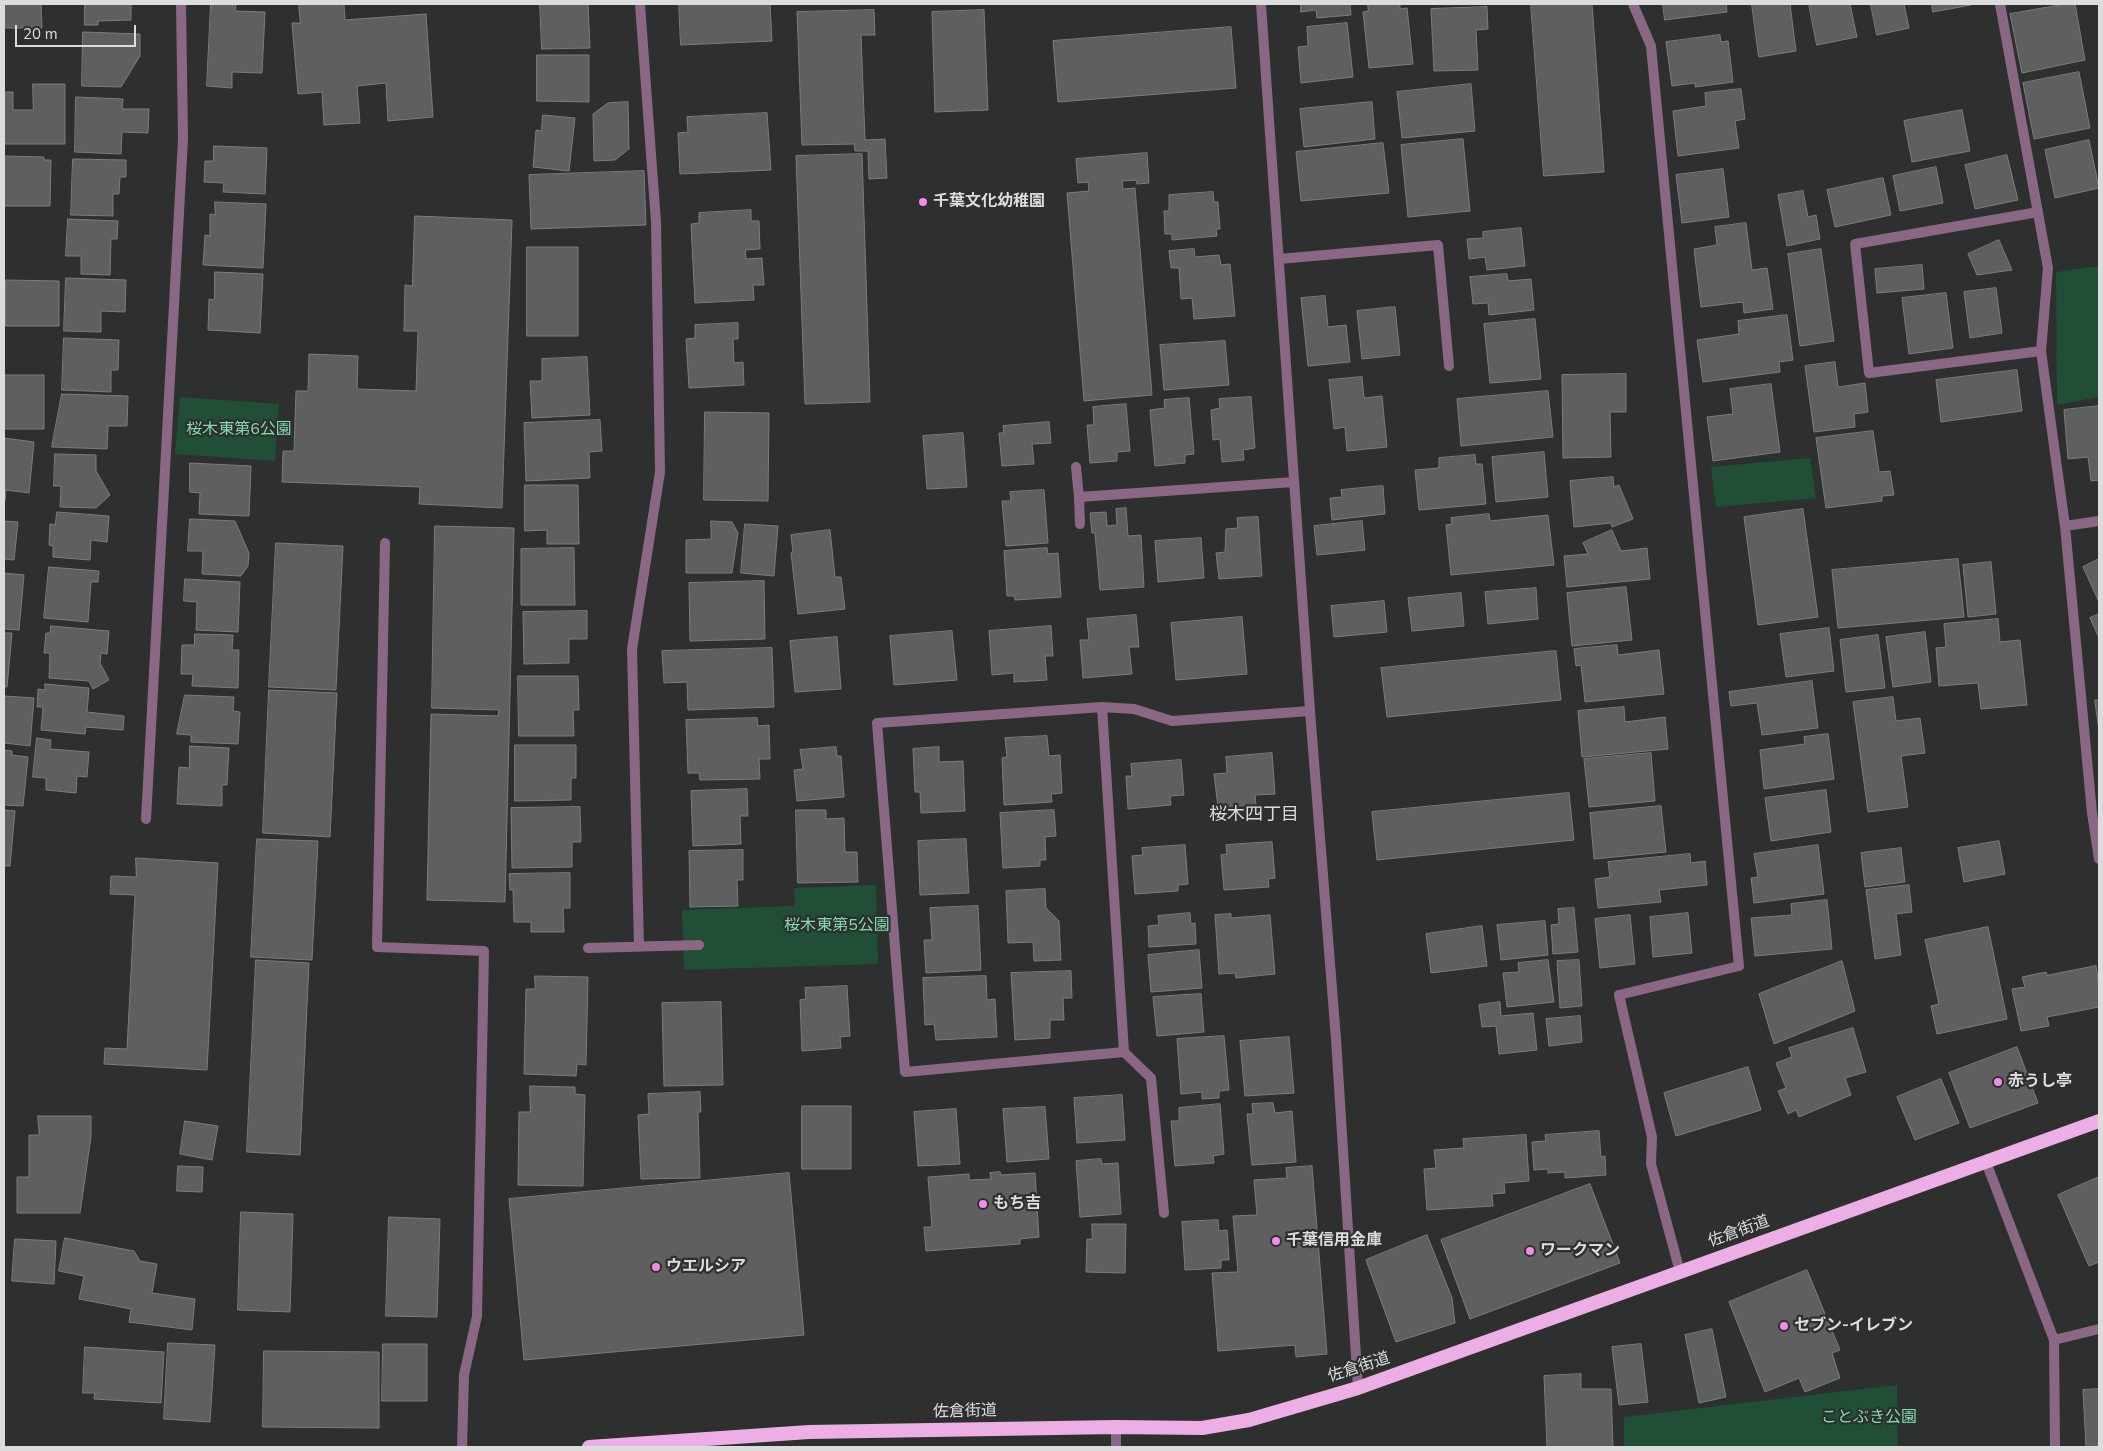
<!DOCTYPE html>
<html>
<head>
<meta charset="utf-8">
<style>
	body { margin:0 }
	#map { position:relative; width:2103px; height:1451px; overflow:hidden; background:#2e302f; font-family:"Nunito Sans",sans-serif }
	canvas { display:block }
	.frame { position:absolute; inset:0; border:5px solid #dbdddc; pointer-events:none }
	.scale { position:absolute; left:15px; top:25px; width:121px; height:22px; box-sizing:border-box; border:2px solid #dbdddc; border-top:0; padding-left:6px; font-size:15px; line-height:18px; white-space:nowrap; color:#dbdddc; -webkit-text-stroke:4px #2e302f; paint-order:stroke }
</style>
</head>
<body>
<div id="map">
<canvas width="2103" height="1451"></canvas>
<div class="frame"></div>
<div class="scale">20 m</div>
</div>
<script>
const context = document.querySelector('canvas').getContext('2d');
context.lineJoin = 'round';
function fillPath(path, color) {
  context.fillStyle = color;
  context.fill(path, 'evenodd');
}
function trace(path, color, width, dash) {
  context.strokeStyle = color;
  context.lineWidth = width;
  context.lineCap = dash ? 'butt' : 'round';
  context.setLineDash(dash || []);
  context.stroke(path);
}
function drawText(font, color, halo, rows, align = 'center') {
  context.font = font + ' "Nunito Sans","Noto Sans JP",sans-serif';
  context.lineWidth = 4.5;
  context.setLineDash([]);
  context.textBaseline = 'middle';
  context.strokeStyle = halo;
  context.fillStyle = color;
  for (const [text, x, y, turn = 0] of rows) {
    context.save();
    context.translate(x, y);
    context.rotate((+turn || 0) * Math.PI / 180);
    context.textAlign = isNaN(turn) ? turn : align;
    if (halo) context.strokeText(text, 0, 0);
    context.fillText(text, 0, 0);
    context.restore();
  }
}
fillPath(new Path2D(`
	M2099 266V397L2057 405 2056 272Z
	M180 397 279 404 275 461 175 454Z
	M1810 458 1816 498 1716 507 1711 467Z
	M876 885 878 964 684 970 682 910 795 906 794 888Z
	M1897 1385 1898 1447H1624V1417Z`), '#204e37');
const building = new Path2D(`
	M4 4H41L42 28H4Z
	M85 4H143H131V20L98 21V25H85Z
	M211 4H236L235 11 265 12 262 73 232 72V88L207 86Z
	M299 4H344L345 20 426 14 433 117 388 121 386 83 357 86 360 123 324 125 322 92 298 94 292 23H300Z
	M540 4H588L590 48 542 49Z
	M679 4H770L772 41 681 45Z
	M1301 4H1350L1351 15 1317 18 1316 10 1301 12Z
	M1368 4H1400V9L1407 8 1413 64 1369 68 1363 12 1368 11Z
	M1531 4H1592L1604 172 1544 176Z
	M1663 4H1726L1727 12 1665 20Z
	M1752 4H1790L1796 51 1759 57Z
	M1809 4H1850L1857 37 1817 45Z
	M1871 4H1904L1909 28 1877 35Z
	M1932 4H1971V5L1933 12Z
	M2066 4H2075L2085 60 2022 73 2010 14Z
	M1487 7 1488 29 1476 30 1478 70 1434 71 1431 9Z
	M874 10 875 35H861L865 140 885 139 887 178 869 179 868 151H855L854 144 802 145 797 12Z
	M984 10 988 110 935 112 932 12Z
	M1347 23 1353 77 1301 83 1298 47 1308 46 1307 27Z
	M1231 27 1236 88 1058 102 1053 41Z
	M83 32 140 34V56L121 87 82 86Z
	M1720 35 1721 42 1728 41 1733 82 1695 87V83L1672 86 1666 42Z
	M537 55H589V102L537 101Z
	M2079 72 2090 128 2034 139 2023 83Z
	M33 84H65V144H4V92H13V110H33Z
	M1471 84 1475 131 1402 138 1397 92Z
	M1741 89 1745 119 1735 121 1739 148 1678 156 1673 111 1706 106 1705 93Z
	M76 97 123 99 122 109H149L148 133 122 132 121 154 75 152Z
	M628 102 629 149 615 160 594 161 593 114 608 103Z
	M1372 102 1375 139 1304 147 1300 109Z
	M1962 110 1970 151 1912 162 1904 121Z
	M767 113 771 170 680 174 678 133 688 132 687 117Z
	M543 115 575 118 569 171 533 167 536 130 541 131Z
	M1463 139 1470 211 1408 217 1401 145Z
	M2089 140 2099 188 2055 198 2045 150Z
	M1383 143 1389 193 1301 201 1296 152Z
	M214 146 267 148 265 194 223 192 224 183 204 182 205 161H213Z
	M1147 153 1149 183 1137 184 1136 180 1122 181 1123 189 1135 188 1152 395 1084 401 1067 193 1089 191 1088 182 1078 183 1076 159Z
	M862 154 870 402 805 404 796 156Z
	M2007 155 2018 200 1975 209 1965 165Z
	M5 156 44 157V160H51L50 206H4Z
	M73 159 126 160V177H120L119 194H113V216L71 215Z
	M1936 167 1943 203 1900 211 1893 176Z
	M1723 169 1729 217 1682 223 1676 175Z
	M644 171 646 225 531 229 529 175Z
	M1883 178 1891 215 1835 227 1827 190Z
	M1803 191 1808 217 1816 215 1820 239 1787 246 1778 195Z
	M1213 192 1214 202H1218L1220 229H1216L1217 236 1172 240V234H1165L1164 211H1169V195Z
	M215 202 266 204 263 268 203 265 205 235 210 236V214L215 215Z
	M751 210V221H759L760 249 745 250 746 259 762 258 764 285H753L754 300 695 303 691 224 699 223V213Z
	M415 216 512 220 502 508 419 504 420 487 282 482 283 451H294L296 391H308L309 354 358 356 357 389 416 391 418 331H404L405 285 412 286Z
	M68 219 118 221 117 239H111L110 275 81 274V256H66Z
	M1746 223 1752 270 1767 268 1773 309 1744 313 1743 302 1701 307 1694 249 1717 245 1715 227Z
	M1521 228 1525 266 1487 270 1485 257 1469 259 1467 239 1483 238V232Z
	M1999 240 2012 270 1977 275 1968 254Z
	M527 247H578V336H527Z
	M1194 249 1195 257 1219 255 1221 265 1230 264 1235 316 1194 319 1192 298 1181 299 1179 268H1171L1169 251Z
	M1821 249 1834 341 1800 346 1788 254Z
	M1922 265 1924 289 1877 293 1875 269Z
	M215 272 263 274 260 333 208 330 209 299 214 300Z
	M1507 274 1508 281 1531 279 1534 310 1489 315 1488 303 1473 304 1470 277Z
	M66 278 126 280 125 312 101 311V332L64 331Z
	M6 280 59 281V326H6Z
	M1996 288 2002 333 1970 338 1964 292Z
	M1946 293 1953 348 1909 354 1902 298Z
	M1325 296 1328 327 1346 325 1350 362 1308 366 1301 298Z
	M1395 307 1400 355 1362 359 1357 311Z
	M1787 315 1793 360 1779 362 1780 372 1703 382 1697 340 1739 334 1738 321Z
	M1535 319 1541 379 1490 383 1484 324Z
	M738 323V339H733L734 363 743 362 744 385 689 388 686 339 695 338V325Z
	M64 338 119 340 118 370H111V392L62 390Z
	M1225 341 1229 385 1164 390 1160 345Z
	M587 357 590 415 532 418 530 381H542V359Z
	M1835 362 1838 387 1865 383 1868 412 1854 414 1855 427 1814 432 1805 366Z
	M2017 370 2022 411 1941 422 1936 380Z
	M1626 374V412H1610L1611 457 1563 458 1562 375Z
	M4 375H44V429H4Z
	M1362 377 1364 398 1382 396 1387 447 1347 451 1345 427 1334 429 1329 380Z
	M1771 384 1780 452 1713 461 1707 417 1733 414 1730 389Z
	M1548 391 1553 437 1461 446 1457 399Z
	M62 394 128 396 127 426H108L107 449 52 447Z
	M1251 397 1255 448 1243 450 1244 460 1222 462 1220 439 1213 440 1211 410 1220 408 1219 399Z
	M1189 398 1194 454 1185 455V463L1155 466 1150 410 1165 408 1164 400Z
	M1126 404 1130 451 1117 452V461L1090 463 1087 425H1094L1093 407Z
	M2099 406V480L2091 481 2088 457 2068 459 2064 410Z
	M705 412 769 413 768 501 704 500Z
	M600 420 602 451 589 452 590 478 526 481 524 423Z
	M1049 422 1051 443 1032 444 1034 464 1002 466 999 433H1004L1003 426Z
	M1873 431 1879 472 1890 471 1894 495 1882 496V501L1826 508 1816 438Z
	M963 433 967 487 927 489 923 436Z
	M4 438 34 442 29 493 6 490 5 500Z
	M1544 452 1548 497 1496 502 1492 457Z
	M55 454 96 455V471L110 495 96 508 60 507 61 486H54Z
	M1475 455 1476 464H1482L1486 504 1419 510 1415 470 1439 468V458Z
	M190 463 251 466 249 516 199 514 200 493 190 492Z
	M1613 477 1614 487 1619 485 1633 519 1612 527 1611 523 1574 527 1570 481Z
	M525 485H578L579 544H547V530L525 531Z
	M1383 486 1385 514 1332 520 1330 498 1342 497 1341 490Z
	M1044 490 1048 543 1006 546 1002 501H1011L1010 492Z
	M1126 508 1128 536 1141 535 1144 587 1100 590 1095 533H1092L1090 513 1106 512 1107 526 1117 525 1116 509Z
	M1803 509 1818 617 1758 625 1744 517Z
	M57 512 109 516 107 542 91 540 90 560 53 557V546L49 545 50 524 55 525Z
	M1489 514 1490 521 1548 515 1554 565 1451 575 1446 525 1452 524 1451 518Z
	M1258 517 1262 576 1219 579 1216 553 1225 552 1226 529 1238 528 1237 518Z
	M190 519 235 521 249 553 248 566 241 576 202 574 203 551H188Z
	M4 521 18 522 14 560 4 559Z
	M711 521 732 522 738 533 732 573H686V540L711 539Z
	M1362 521 1365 550 1317 555 1314 526Z
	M745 524 778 526 774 576 741 573Z
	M435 526 514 528 505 902 427 900 431 714 498 716 499 710 432 708Z
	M830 530 835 577H841L845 609 798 614 791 553 793 552 791 535Z
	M1612 530 1621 551 1647 548 1650 579 1567 587 1564 556 1588 554 1583 543Z
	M1201 538 1204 578 1158 582 1155 541Z
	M276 543 343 546 336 690 269 687Z
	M574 548 575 605H521V549Z
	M1047 548 1048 554 1058 553 1061 597 1015 600 1014 596H1007L1004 551Z
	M1958 559 1964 617 1838 628 1832 570Z
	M2099 559V602L2083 567Z
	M1991 562 1996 614 1968 617 1963 565Z
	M49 567 99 571 98 582H91L88 622 44 618Z
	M4 573 24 575 19 630 4 629Z
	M185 579 240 582 238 632 196 630 197 602 184 601Z
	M764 581 765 639 690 641 689 583Z
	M1626 587 1632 640 1572 646 1567 593Z
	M1536 588 1538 619 1488 624 1485 592Z
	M1461 593 1464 626 1412 631 1408 598Z
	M1384 601 1387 632 1334 637 1331 606Z
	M587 611V639H569V663L524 664 523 612Z
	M2099 614V638L2090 618Z
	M1136 615 1139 647H1129L1132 674 1083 678 1080 640H1089L1087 619Z
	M1242 617 1247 674 1176 680 1171 623Z
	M1998 619 2000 642 2020 640 2027 705 1981 709 1978 683 1939 686 1936 648 1946 647 1944 624Z
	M51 626 109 631 107 654 101 653 100 663 109 680 93 689 89 681 49 678 50 653H44L46 633H50Z
	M1051 626 1053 656H1045L1047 680 1014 682V673L992 675 989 631Z
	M1829 628 1834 671 1786 677 1780 634Z
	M952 631 957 680 894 685 890 636Z
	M1925 632 1931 682 1893 687 1886 637Z
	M4 633H12L7 687H4Z
	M195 634 233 635 232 650H239L238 688 192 686 193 674H181L182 645H194Z
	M1878 635 1885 688 1846 692 1840 640Z
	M837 637 841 689 795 692 790 641Z
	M1617 645 1618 655 1659 650 1664 694 1585 702 1581 665 1576 666 1574 649Z
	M772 648 774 707 688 710 687 682 664 683 662 651Z
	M1556 651 1561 700 1387 717 1381 668Z
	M518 676H578L579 710H573L574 736H519Z
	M1812 681 1818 728 1762 735 1757 703 1731 706 1729 692Z
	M45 684 89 688 87 712 124 716 123 730 86 727 85 734 41 730 43 707H37L38 689 45 690Z
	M269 690 337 693 330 837 263 833Z
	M185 695 234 697 233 711 240 712 238 744 191 742V735L177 734Z
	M4 696 34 698 30 746 4 743Z
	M1893 697 1896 721 1920 718 1925 753 1901 756 1908 807 1868 812 1853 702Z
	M2095 700H2099V730Z
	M1624 707 1625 722 1665 717 1668 749 1582 757 1578 711Z
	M757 718 758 726 769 725 770 759H759L760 779 700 780 699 773H688L686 720Z
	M1828 734 1834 779 1764 789 1760 750 1805 744 1804 737Z
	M1047 736 1049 756 1060 755 1062 793 1051 794 1052 802 1004 805 1002 758 1007 757 1005 738Z
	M37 738 51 740 50 749 89 752 87 777 77 776 76 793 46 790V778L33 777Z
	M515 745H576V778H571V800L515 801Z
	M190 746 229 748 227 785H222V806L177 804 179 767 189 768Z
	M836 747 837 756H841L844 797 797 801 794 770 803 769 800 750Z
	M939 747V762L963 761 965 811 921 813 920 792H915L913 749Z
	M4 750 12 751V755L28 757 23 806 4 805Z
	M1272 753 1275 794 1255 795 1256 805 1218 807 1214 774 1227 773 1226 757Z
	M1651 753 1655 801 1589 807 1584 759Z
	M1181 760 1184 795 1170 796 1171 805 1128 809 1126 776H1132L1131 764Z
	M747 789 748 816H740L741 844 693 846 691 791Z
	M1826 790 1831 832 1771 841 1765 798Z
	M1569 793 1574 840 1377 860 1372 812Z
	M1661 806 1666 852 1594 859 1590 813Z
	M580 807 581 842H572V867L512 868 511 808Z
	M4 810 15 811 10 866H4Z
	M796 810H826V819L844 818 845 852H857L858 882 798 883Z
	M1054 810 1056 836 1045 837 1046 860H1040V866L1003 868 1000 813Z
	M257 839 318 841 312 960 251 957Z
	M966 839 969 893 920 895 918 841Z
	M1999 841 2005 874 1964 882 1958 848Z
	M1272 842 1275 878 1268 879 1269 887 1224 890 1221 855 1227 854 1226 845Z
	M1185 845 1188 884 1178 885V891L1135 894 1132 856 1143 855 1142 848Z
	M1818 845 1824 894 1754 903 1751 878 1758 877 1754 854Z
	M1901 848 1905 882 1865 887 1861 853Z
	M743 850V880H737L738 906 690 907 689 851Z
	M1690 854 1691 863 1705 861 1707 885 1659 890 1661 902 1598 908 1595 879 1610 877 1608 862Z
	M136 858 218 863 207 1070 104 1064 105 1048 127 1049 135 895 110 894 111 876 136 877Z
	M570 873V908H563L564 932H531V922H514L513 890H510L509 874Z
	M1909 885 1912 912 1896 914 1901 955 1875 959 1866 890Z
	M1045 889 1046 908 1059 921 1061 960 1034 961 1033 942 1008 943 1006 891Z
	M1827 900 1832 949 1755 956 1751 918 1792 915 1791 904Z
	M978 906 981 970 926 973 924 940H932L930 908Z
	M1574 908 1578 952 1553 954 1551 925 1559 924 1558 909Z
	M1190 913 1191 924 1195 923 1196 944 1149 947 1148 926 1159 925 1158 916Z
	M1688 913 1692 953 1653 957 1650 917Z
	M1231 914V918L1270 915 1275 974 1236 978 1235 973 1219 974 1215 915Z
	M1630 915 1635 964 1600 968 1595 919Z
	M1545 921 1548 955 1501 960 1497 925Z
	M1482 926 1487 966 1431 973 1426 934Z
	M1988 927 2007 1019 1937 1034 1931 1006 1939 1004 1925 940Z
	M1199 950 1202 988 1151 992 1148 955Z
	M256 960 309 963 300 1155 247 1152Z
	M1548 960 1554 1002 1507 1007 1503 973 1519 972 1518 963Z
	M1579 960 1582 1006 1560 1008 1557 961Z
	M1842 961 1855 1011 1774 1044 1759 994Z
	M2096 966 2099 985V1007L2047 1017 2049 1026 2021 1031 2012 989 2025 987 2022 977 2046 972 2047 975Z
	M1071 971 1072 998H1063L1064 1020H1050V1038L1015 1040 1011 973Z
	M535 976 588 977 586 1065 577 1064 576 1076 524 1074 526 989H535Z
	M986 976 987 1000 995 999 997 1037 936 1040 934 1024 925 1025 923 978Z
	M847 986 850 1036 840 1037 841 1048 802 1051 800 1000 806 999 805 988Z
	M1201 994 1204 1032 1157 1036 1153 997Z
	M721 1002 723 1085 664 1086 662 1003Z
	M1500 1002 1501 1016 1533 1013 1537 1050 1499 1054 1496 1026 1482 1027 1479 1005Z
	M1580 1016 1582 1042 1549 1046 1546 1019Z
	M1853 1028 1866 1072 1845 1078 1851 1095 1799 1117 1796 1110 1788 1114 1778 1091 1786 1088 1776 1063 1792 1057 1789 1048Z
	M1224 1036 1229 1090 1219 1091V1098L1202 1099V1092L1181 1094 1177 1039Z
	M1289 1037 1294 1093 1245 1096 1240 1041Z
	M2017 1047 2038 1103 1970 1128 1949 1073Z
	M1748 1067 1761 1110 1676 1136 1664 1093Z
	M1941 1079 1959 1123 1915 1140 1897 1097Z
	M530 1086 575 1087V1094L585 1095 583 1186 518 1185 519 1112H530Z
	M700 1092 701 1112H698L700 1178 641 1179 638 1115 649 1114 648 1094Z
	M1122 1095 1125 1140 1077 1143 1074 1098Z
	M1273 1103 1275 1113 1292 1111 1296 1162 1252 1165 1247 1114H1253L1252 1104Z
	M1220 1104 1224 1154 1213 1156 1214 1163 1175 1166 1171 1121H1179V1108Z
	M802 1106H851V1169H802Z
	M1045 1107 1049 1159 1007 1162 1003 1109Z
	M956 1109 960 1164 918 1166 914 1112Z
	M38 1116H91V1137L80 1213H17V1177H29V1135H39Z
	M185 1121 218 1126 212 1160 180 1154Z
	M1599 1131 1601 1157 1605 1156 1606 1175 1565 1178V1172L1548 1173V1169L1534 1170 1532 1142 1546 1141 1545 1135Z
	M1526 1135 1529 1181 1504 1183 1505 1193 1492 1194 1493 1206 1427 1210 1424 1169 1436 1168 1434 1150 1464 1148 1463 1139Z
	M1101 1159 1102 1164 1118 1163 1121 1214 1080 1217 1076 1161Z
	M178 1166 203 1167 202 1192 177 1191Z
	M1312 1166 1327 1354 1296 1357 1295 1345 1218 1351 1212 1273 1238 1272 1233 1216 1257 1215 1254 1180 1287 1178 1286 1168Z
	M1000 1172 1001 1175 1035 1173 1039 1237 1020 1239V1244L926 1251 924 1227H932L928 1177 969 1174V1180L991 1179 990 1173Z
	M789 1173 804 1335 524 1360 509 1199Z
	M2099 1177V1262L2089 1266 2058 1195Z
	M1590 1184 1620 1263 1470 1319 1441 1240Z
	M241 1212 293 1214 290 1312 238 1310Z
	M389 1217 440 1219 437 1317 386 1316Z
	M1218 1220 1219 1231 1227 1230 1229 1260H1221V1268L1185 1270 1182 1222Z
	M1092 1224H1126L1125 1273 1086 1272 1087 1239H1092Z
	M1427 1235 1452 1298 1455 1323 1396 1342 1366 1260Z
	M65 1238 134 1251 140 1261 157 1264 152 1293 195 1299 192 1330 129 1322 131 1309 79 1299 84 1276 59 1271Z
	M15 1239 56 1241 54 1284 12 1281Z
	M1807 1270 1840 1350 1832 1353 1840 1378 1805 1392 1799 1378 1765 1392 1729 1302Z
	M1712 1329 1726 1397 1699 1403 1685 1335Z
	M168 1343 215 1345 210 1422 164 1419Z
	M383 1344H427V1401H382Z
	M1641 1344 1648 1402 1619 1405 1612 1347Z
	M85 1347 164 1352 161 1403 94 1399 95 1393H83Z
	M264 1351 379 1352V1428L263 1427Z
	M1581 1374V1389H1611L1613 1447H1547L1544 1376Z
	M2099 1389V1446L2086 1447 2083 1390Z`);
fillPath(building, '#5d605e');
trace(building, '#7a7d7b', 1);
trace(new Path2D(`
	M2038 212 1855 244 1869 373 2041 351
	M1279 259 1438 245 1449 366
	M1619 995 1652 1137 1651 1164 1680 1272
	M1124 1052 1151 1078 1164 1213`), '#8b6786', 10);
trace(new Path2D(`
	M1261 4 1310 711 1336 1039 1358 1388
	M2000 4 2048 268 2041 351 2065 526 2092 813 2099 859
	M1076 467 1079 497
	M1080 524 1079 497 1294 482
	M2065 526 2099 521
	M385 543 377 947 484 951 477 1316 464 1375 462 1447
	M1102 707 1124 1052 905 1072 877 723 1102 707 1134 709 1172 721 1310 711
	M146 819 183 139 181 4
	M639 947 632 649 660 472 656 222 640 4
	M588 948 699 945
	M1619 995 1739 966 1651 46 1633 4
	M1986 1162 2054 1340 2055 1447
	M2054 1340 2099 1329
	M1116 1427V1447`), '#8b6786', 10);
trace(new Path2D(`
	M589 1447 809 1432 1116 1427 1202 1428 1249 1420 1358 1388 2099 1121`), '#edaee6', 14);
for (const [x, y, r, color] of [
	[923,202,5,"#f788ec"],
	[1998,1082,5,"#f788ec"],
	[983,1204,5,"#f788ec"],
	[1276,1241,5,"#f788ec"],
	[1530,1251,5,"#f788ec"],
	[656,1267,5,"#f788ec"],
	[1784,1326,5,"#f788ec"]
]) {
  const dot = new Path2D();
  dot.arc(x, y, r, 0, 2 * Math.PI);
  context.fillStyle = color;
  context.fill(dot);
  trace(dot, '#2e302f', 2);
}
drawText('bold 16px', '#dbdddc', '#2e302f', [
	["千葉文化幼稚園",933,202],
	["赤うし亭",2008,1082],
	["もち吉",993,1204],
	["千葉信用金庫",1286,1241],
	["ワークマン",1540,1251],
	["ウエルシア",666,1267],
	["セブン-イレブン",1794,1326]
], 'left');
drawText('16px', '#80dcac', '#2e302f', [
	["桜木東第6公園",239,430],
	["桜木東第5公園",837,926],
	["ことぶき公園",1869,1418]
]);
drawText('16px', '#dbdddc', '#2e302f', [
	["佐倉街道",1739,1232,-20],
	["佐倉街道",1359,1368,-18],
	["佐倉街道",965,1412,-1]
]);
drawText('18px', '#dbdddc', '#2e302f', [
	["桜木四丁目",1254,816]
]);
</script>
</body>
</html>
